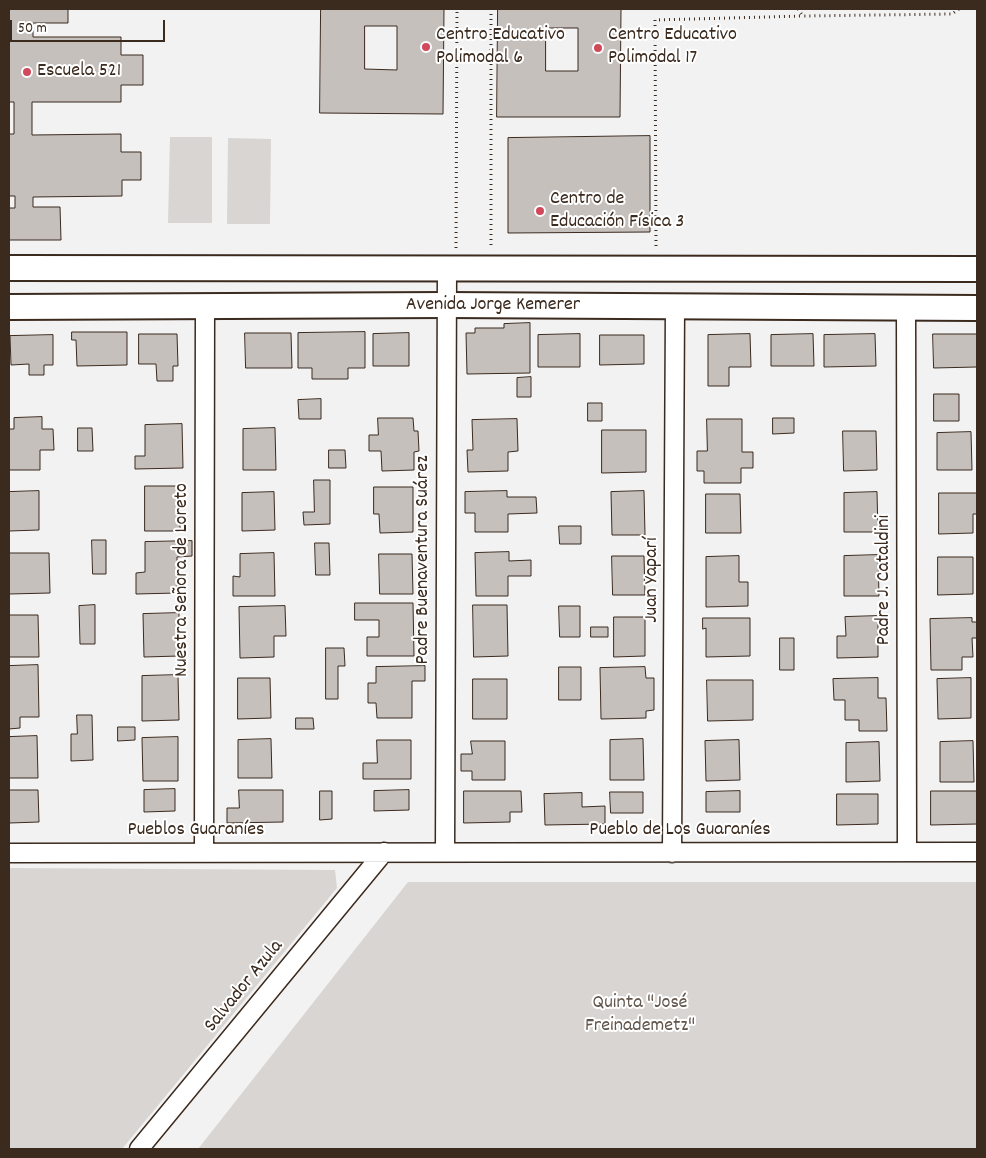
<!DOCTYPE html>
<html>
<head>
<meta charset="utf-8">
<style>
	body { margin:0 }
	#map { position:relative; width:986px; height:1158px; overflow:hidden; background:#f3f2f2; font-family:Dekko,sans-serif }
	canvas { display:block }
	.frame { position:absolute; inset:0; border:10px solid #3b2a1e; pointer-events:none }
	.scale { position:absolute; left:10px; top:20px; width:155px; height:22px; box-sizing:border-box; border:2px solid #3b2a1e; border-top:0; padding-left:6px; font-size:15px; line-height:18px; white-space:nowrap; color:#3b2a1e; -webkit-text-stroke:4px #fff; paint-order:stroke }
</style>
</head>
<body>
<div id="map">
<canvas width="986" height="1158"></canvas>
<div class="frame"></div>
<div class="scale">50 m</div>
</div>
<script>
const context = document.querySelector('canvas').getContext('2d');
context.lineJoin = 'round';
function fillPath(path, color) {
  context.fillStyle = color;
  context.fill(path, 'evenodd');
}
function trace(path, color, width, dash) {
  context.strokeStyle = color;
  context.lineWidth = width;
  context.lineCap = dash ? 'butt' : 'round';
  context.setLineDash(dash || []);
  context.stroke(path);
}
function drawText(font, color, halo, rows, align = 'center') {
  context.font = font + ' Dekko,sans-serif';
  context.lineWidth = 4;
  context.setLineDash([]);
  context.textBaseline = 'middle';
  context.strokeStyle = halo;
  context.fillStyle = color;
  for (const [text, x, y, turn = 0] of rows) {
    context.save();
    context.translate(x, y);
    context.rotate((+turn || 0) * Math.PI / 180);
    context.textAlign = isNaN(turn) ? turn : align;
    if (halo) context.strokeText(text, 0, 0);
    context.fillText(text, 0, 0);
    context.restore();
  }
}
fillPath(new Path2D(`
	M170 137H212V223H168Z
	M228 138 271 139 270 224H227Z
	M9 868 335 870 337 888 122 1149H9Z
	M408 882H977V1149H198Z`), '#d8d5d2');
const building = new Path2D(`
	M9 9H68V23H33V37H121V55H143V85H121V102H32V135L121 134V152H141V180H122V196L33 197V207H60L61 240H9V208H15V196H9V134H14V102H9Z
	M321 9H444L443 114 320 113ZM365 26H397V70L365 69Z
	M498 9H621L620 117H497ZM546 28H578V71H546Z
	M650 136V232L508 233V138Z
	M530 323V373L467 374 466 333H475V328H504V324Z
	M72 332H127V365L77 366 76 340H72Z
	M365 332V368H348V379H312V368H298V333Z
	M245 333H291L292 368H246Z
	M409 333V366H373V334Z
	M139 334H177L178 366H173V381H157L156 364H139Z
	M580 334V367H538V335Z
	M750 334 751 367H729V386H708V335Z
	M813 334 814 366H771V335Z
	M875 334 876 366 824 367V335Z
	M933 334H977V367L934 368Z
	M53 335V365H44V375H29V364L11 365 10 336Z
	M600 335H644V364L600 365Z
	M531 377V397H517V378Z
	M934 394H959V421H934Z
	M321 399V419H299L298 400Z
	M588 403H602V421H588Z
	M42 417V429H53L54 450H40V470H9V429H14V418Z
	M378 418H413L414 431H418L419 451 414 452V470L382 471 381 451H369V435H378Z
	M773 418H794V433L773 434Z
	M517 419 518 451 508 452V471L468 472 467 450H473L472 420Z
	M707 419H742V452H753V468H741V483H704V471H697V451H707Z
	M182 424 183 468 135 469V456H145V425Z
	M78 428H92L93 451H78Z
	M275 428 276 470H243V429Z
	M602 430H646V472L602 473Z
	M843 431H876L877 470 844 471Z
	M971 432 972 470H937V433Z
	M329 450H345L346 468H329Z
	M314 480H330V524L304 525 303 512H314Z
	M145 486H180V531H145Z
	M374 487H413V532L380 533 379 514H374Z
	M39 491V530L9 531V492Z
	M507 491V497H536L537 513 508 514V532H475V513H465V492Z
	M644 491 645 535H612L611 492Z
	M274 492 275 530 242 531V493Z
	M877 492 878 532H844V493Z
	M939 493H977V514H973V533L939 534Z
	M706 494H740L741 533H706Z
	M559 526H581V544H560Z
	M92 540H106V574H93Z
	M192 541V556L177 557V593L136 594V573L145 572V542Z
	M315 543H329L330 575H316Z
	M509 552V561L531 560V576H508V596H476L475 553Z
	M9 553H49L50 593 9 594Z
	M274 553 275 596H233V576L240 577V554Z
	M379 554H412L413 594H380Z
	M878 555 879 596H844V556Z
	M612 556H644L645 595H613Z
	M739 556V582H748V606L706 607V557Z
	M938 557H973V594L938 595Z
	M355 603H413L414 656H367V637H379V620H355Z
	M95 605V644H80L79 606Z
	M473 605H507L508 656 474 657Z
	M285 606 286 636H274V657L240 658 239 607Z
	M559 606H580V637H560Z
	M179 613V656L144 657 143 614Z
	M9 615H38L39 657H9Z
	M878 616V657L837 658V636H846L845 617Z
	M614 617H645V656L614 657Z
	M703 618H750V656L706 657V628L703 629Z
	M972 618V622H977V638H972L973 657H962V670H931L930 619Z
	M591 627H608V637H591Z
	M780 638H794V670H780Z
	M326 648H344L345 666H338V699H326Z
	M38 665 39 717H20V728L9 729V666Z
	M425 666V681H412V718H377L376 703H368V683H376V667Z
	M559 667H581V700H559Z
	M645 667 646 678H654V710L646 711V718L601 719 600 668Z
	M178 675 179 720 142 721V676Z
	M238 678H270L271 718 238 719Z
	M878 678V698H886L887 731H859V720H845V700H834L833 679Z
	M971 678V718L938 719 937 679Z
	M473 679H507V719H473Z
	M707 680H753V720L708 721Z
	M77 715H92L93 760 71 761V734H77Z
	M296 718H313L314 729H296Z
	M118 727H135V740L118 741Z
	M37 736 38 778H9V737Z
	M178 737V781H143L142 738Z
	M271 739 272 778H238V740Z
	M643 739 644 780H610V740Z
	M377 740H411V779H363V763H377Z
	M739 740 740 780 706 781 705 741Z
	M471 741H505V780H472V771H461V754H472Z
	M973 741 974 782H940V742Z
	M879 742 880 781 846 782V743Z
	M175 789V811L144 812V790Z
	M9 790H38L39 822 10 823Z
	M239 790H283V822L227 823V808H239Z
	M409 790V810L374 811V791Z
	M320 791H332V819L320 820Z
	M464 791H521L522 812H510V822L464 823Z
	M740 791V812H706V792Z
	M931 791H977V824L931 825Z
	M610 792H643V813H611Z
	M582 793V807L605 806V824L545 825 544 794Z
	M837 794H878V824L837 825Z`);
fillPath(building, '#c6c0bd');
trace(building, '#3b2a1e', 1);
const street = new Path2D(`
	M906 307 907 852
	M204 852 205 307
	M445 852 447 269
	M9 853 977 852
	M672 853 675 307
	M139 1149 384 852`);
const secondary = new Path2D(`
	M9 268 977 269
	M9 307 446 305 977 308`);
trace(street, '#3b2a1e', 21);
trace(secondary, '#3b2a1e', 28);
trace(new Path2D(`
	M491 9V248
	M798 9 803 16 952 14 959 9
	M656 246 655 20 803 16
	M456 248 457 9`), '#3b2a1e', 3, [1, 4]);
trace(street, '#fff', 18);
trace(secondary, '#fff', 24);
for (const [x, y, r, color] of [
	[426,47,5,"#d1495b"],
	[598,48,5,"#d1495b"],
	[27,72,5,"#d1495b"],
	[540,211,5,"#d1495b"]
]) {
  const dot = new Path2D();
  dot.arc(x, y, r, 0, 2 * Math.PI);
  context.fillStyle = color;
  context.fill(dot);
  trace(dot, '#fff', 2);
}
drawText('20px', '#3b2a1e', '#fff', [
	["Centro Educativo",436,36],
	["Polimodal 6",436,59],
	["Centro Educativo",608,36],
	["Polimodal 17",608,59],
	["Escuela 521",37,72],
	["Centro de",550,200],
	["Educación Física 3",550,223]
], 'left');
drawText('20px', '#3b2a1e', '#fff', [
	["Avenida Jorge Kemerer",493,306],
	["Padre Buenaventura Suárez",424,560,-90],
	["Nuestra Señora de Loreto",183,580,-90],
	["Juan Yaparí",653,580,-90],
	["Padre J. Cataldini",885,580,-90],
	["Pueblos Guaraníes",196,831],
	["Pueblo de Los Guaraníes",680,831],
	["Salvador Azula",245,987,-51]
]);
drawText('20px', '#62554b', '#fff', [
	["Quinta \"José",640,1004],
	["Freinademetz\"",640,1027]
]);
</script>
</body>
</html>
